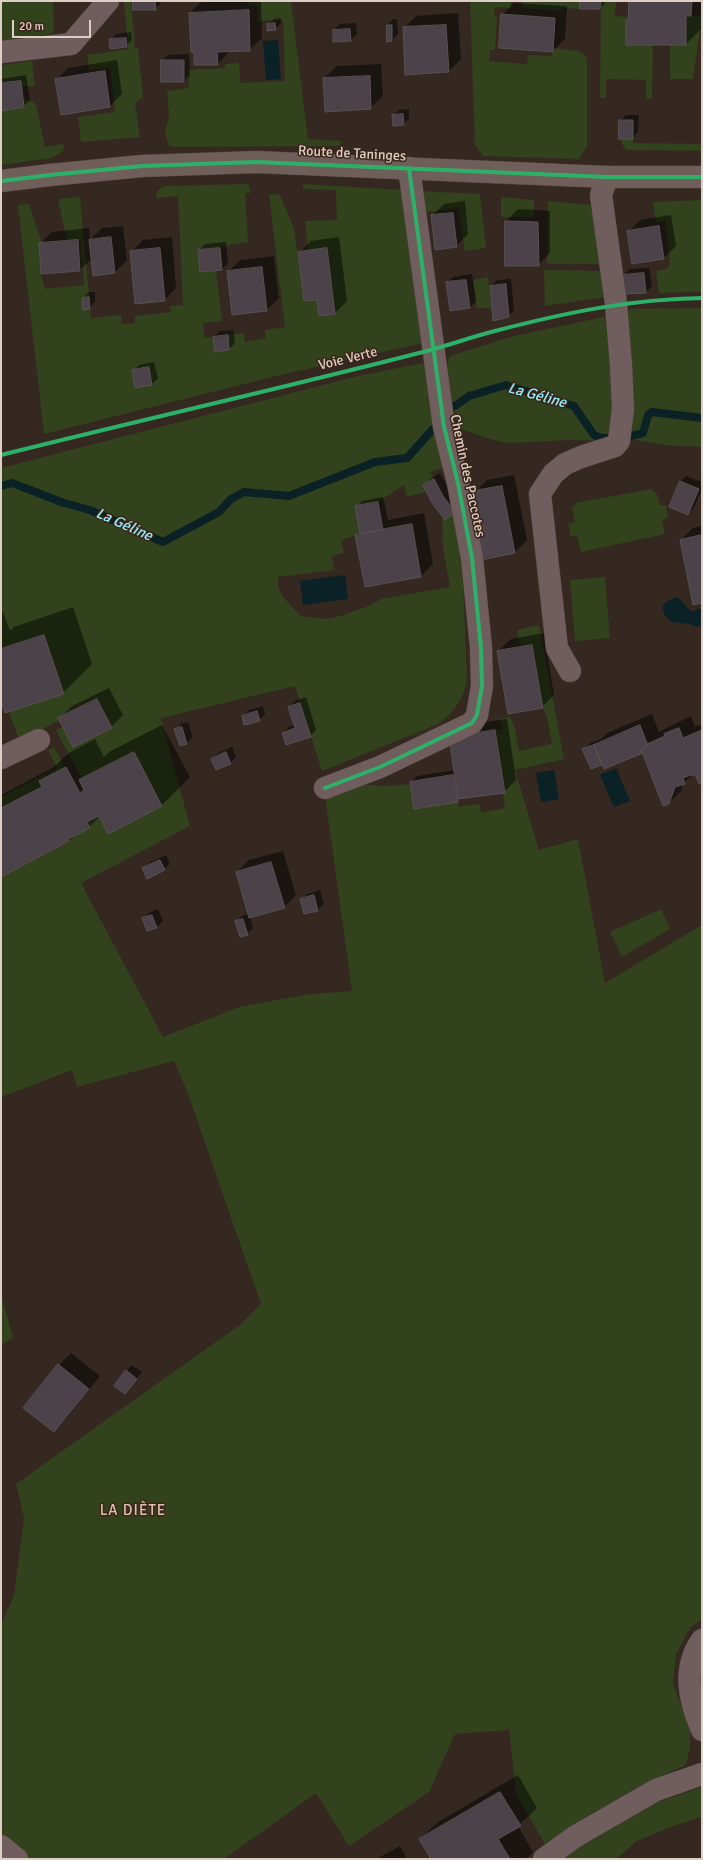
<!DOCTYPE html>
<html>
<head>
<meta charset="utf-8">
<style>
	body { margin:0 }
	#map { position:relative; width:703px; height:1860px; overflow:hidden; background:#342821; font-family:Signika,sans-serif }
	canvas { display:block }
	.frame { position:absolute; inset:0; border:2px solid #decfc6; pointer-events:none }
	.scale { position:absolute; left:12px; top:20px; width:79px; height:18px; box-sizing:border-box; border:2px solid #decfc6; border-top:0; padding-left:5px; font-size:12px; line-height:14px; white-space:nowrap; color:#decfc6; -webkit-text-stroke:3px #3c2619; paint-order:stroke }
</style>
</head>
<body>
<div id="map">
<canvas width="703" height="1860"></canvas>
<div class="frame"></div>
<div class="scale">20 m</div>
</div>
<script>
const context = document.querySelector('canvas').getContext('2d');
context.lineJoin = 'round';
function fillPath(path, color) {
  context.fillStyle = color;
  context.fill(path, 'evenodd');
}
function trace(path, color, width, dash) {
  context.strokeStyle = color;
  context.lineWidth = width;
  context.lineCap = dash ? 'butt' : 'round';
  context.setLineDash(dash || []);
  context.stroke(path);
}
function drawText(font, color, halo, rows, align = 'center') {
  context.font = font + ' Signika,sans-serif';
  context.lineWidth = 3;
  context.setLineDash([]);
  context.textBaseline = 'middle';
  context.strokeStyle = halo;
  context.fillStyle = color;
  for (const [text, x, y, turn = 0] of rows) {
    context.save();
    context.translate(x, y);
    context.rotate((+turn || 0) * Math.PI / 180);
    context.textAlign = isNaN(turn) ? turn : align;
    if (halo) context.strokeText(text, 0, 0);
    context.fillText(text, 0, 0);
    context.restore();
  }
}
fillPath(new Path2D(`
	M1 1H53L54 31 50 34 1 40Z
	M124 1H131L135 48H138L143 97 135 103 140 137 81 142 78 117 115 112 110 68 89 70 87 55 128 49Z
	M249 1H291L308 139 342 141 339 146 175 147 169 146 165 133 169 116 167 91 189 88 188 70 225 68V64L239 63 241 83 285 81 283 20 258 21V6H248Z
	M470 1H511V8L495 7 494 17H497L495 50H490L489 61 527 64 528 55 552 56 553 48 579 51 587 58V146L579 159 483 156 475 145Z
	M522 1H580V9L565 8 560 11 522 8Z
	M601 1H616L615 16 628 17V20H626V45H653L652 99H646V80L606 79V98H600Z
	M686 16H702L693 79H670V45H686Z
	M32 61 35 86 22 87 21 79 1 82V65Z
	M23 98 36 104 45 147 64 144 63 151 52 158 1 165V111L24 107Z
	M621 139H633V143L702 144V151L627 150 623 146Z
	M248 184 251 193H245L248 242 198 250 200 272 216 270 222 321 203 323 205 338 213 337 215 352 229 350 228 335 244 333 245 342 266 338 265 330 285 327 269 194 280 195 294 229 304 301 317 300 319 315 335 313 327 249 308 251 305 221 337 220 336 190 303 189V184L405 190 423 343 289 373 44 434 18 205 29 204 42 243 39 244 41 274 45 289 84 285 80 240 67 241 58 199 80 197 91 318 121 315 122 324 135 323V316L171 312 170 306 183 305 178 196 156 198 157 191 164 186Z
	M419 191 480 194 486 248 465 251 458 208 425 212Z
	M501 197 534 200V217H501Z
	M702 200V292L659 293 656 271 668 268 670 264 665 221 656 222 653 202Z
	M548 201 594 205 602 264H547Z
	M544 270 603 271 605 297 545 306Z
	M488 277 491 308H477L473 280Z
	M702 308V447L666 445 630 439 626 314 630 309Z
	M608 316 613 412 608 441 570 440 508 443 490 439 458 428C454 410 442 371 450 356L510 337Z
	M427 362 444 467 431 472 437 489 407 497 404 485 378 502 355 506 360 534 341 540 344 553 332 556 334 570 278 577V587L283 597 301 616 325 619 340 616 369 606 381 599 450 587 443 548 442 515 451 512 455 517 463 580 467 681C463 700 454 713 438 724L322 771 295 686 161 718 190 826 81 883 163 1037 239 1007 310 994 352 991 325 796 353 784 388 786 410 784 414 809 458 802 459 807 480 804 481 813 505 808 503 793 505 792 495 730 503 729 500 719 510 717 514 725 519 751 552 744 547 717 543 708 532 645 520 647 517 630 539 625 564 759 515 770 539 850 578 839 605 983 702 925V1619L690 1628 676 1654 673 1684 690 1730V1748L686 1765 648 1782 585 1817 546 1846 516 1794 509 1730 455 1734 429 1792 349 1846 316 1793 224 1859H27L1 1837V1624L14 1596 24 1518 16 1484 241 1324 261 1304 187 1091 174 1061 77 1087 72 1070 1 1097V877L69 842 68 839 90 828 87 822 99 816 108 834 162 806 134 752 82 779 56 730 63 727 73 747 112 728 97 699 59 718 60 720 37 732 18 737 9 712 63 693 44 635 1 649V468L358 376Z
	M651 489 657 494 660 506 666 505 668 518 662 520 665 534 581 552 577 536 571 537 568 524 575 522 572 508 576 503Z
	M605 577 610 638 575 641 570 580Z
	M54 747 65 768 39 781 42 787 1 808V797L57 768 48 750Z
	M661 909 670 929 622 957 610 932Z
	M1 1294 13 1338 1 1345Z
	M702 1787V1817L673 1826 637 1841 616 1859H564L562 1855 564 1852 661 1801Z`), '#32421c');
fillPath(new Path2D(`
	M278 40 281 79 266 80 263 41Z
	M345 575 348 599 303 605 300 581Z
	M675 597C684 599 685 608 693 612L699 608 702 611V625L696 627C683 618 668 631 662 607L665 603Z
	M616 768 630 801 614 807 600 775Z
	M554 770 559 799 541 802 536 773Z`), '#0a2225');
fillPath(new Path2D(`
	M134 1H161V3L155 9Z
	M202 1H261L262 38 249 50 230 51 218 64H195L190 13Z
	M581 1H606V2L600 8Z
	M630 1H702V28L686 44 627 20 629 18Z
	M514 3 567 6 565 39 553 51 502 15Z
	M458 13 461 59 449 71 404 28 416 16Z
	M281 18V23L275 29 268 25 274 19Z
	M393 19H397L398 34 392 40 388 25Z
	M356 23 357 34 351 40 334 30 340 24Z
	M131 32 132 40 126 46 111 40 116 34Z
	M189 54 190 75 184 81 162 60 168 55Z
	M117 60 122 94 110 106 61 113 56 80 68 68Z
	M381 64 383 96 370 108 324 78 337 66Z
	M26 75 30 100 24 106 1 110V79Z
	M409 109V118L404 124 393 116 399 110Z
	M626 115H639L638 132 632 138 620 121Z
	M465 201 468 234 456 246 432 216 444 204Z
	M518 209 550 211V253L538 265H506V221Z
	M671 215 676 246 664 258 628 232 640 220Z
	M123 226 127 260 115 272 92 258 80 270 40 244 52 232 89 228 90 240 102 228Z
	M172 237 176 288 164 300 131 252 143 240Z
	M339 237 347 301 335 313 318 298 299 253 311 241Z
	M226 242 228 263 222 269 199 250 205 244Z
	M274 256 279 298 267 310 228 272 240 260Z
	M649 268 652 286 646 292 626 293 624 275 630 269Z
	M472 274 476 301 470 307 447 283 453 277Z
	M511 279 514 310 508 316 491 286 497 280Z
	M89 292H95V302L89 308 83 298Z
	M233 330 235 343 229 349 214 337 220 331Z
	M154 362 158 378 152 384 133 371 139 365Z
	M440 473 449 490 454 511 424 485 430 479Z
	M514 475 527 540 515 552 472 508 477 502 475 492 487 480Z
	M686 476 702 482V489L694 508 688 514 680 482Z
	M383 497 388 520 424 513 433 564 421 576 366 586 356 535 360 531 356 507 362 501Z
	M702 526V602L681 540 693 528Z
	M73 607 92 664 63 693 1 699V613L3 612 10 631 14 627Z
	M544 633 554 695 542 707 498 651 511 639Z
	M109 688 123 715 111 727 60 718 72 706Z
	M306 697 316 730 310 736 283 733 289 727 295 725 289 707 295 701Z
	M263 706 265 714 259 720 243 716 249 710Z
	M652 714 659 732 691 716 695 727 702 724V782L697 775H693L683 783 681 791 669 803 643 752 602 764 584 749 590 743 601 739 607 733Z
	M507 719 516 780 504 792 460 798 457 801 411 782 417 776 455 770 462 726Z
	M188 722 193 737 187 743 180 745 176 730 181 724Z
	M162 725 190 777 161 806 100 816 89 827 75 835 69 841 1 876V795L54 767 69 753 95 739 104 757 109 752Z
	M232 747 236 757 230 763 212 759 218 753Z
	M283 851 296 895 284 907 250 917 253 928 247 934 236 922 242 916 249 914 237 872 249 860Z
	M166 855 170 864 164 869 144 868 150 862Z
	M320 890 324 904 318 910 305 913 301 900 307 894Z
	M158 909 163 921 157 927 148 930 143 918 149 913Z
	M71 1353 100 1376 66 1419 54 1431 59 1365Z
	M132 1365 142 1372 125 1393 126 1371Z
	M518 1775 537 1808 518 1826 533 1852 526 1859H432L420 1839 438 1822Z
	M400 1846 407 1859H376Z`), '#0007');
trace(new Path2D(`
	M455 406 469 396 506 385 574 406 594 435 601 438H608
	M631 436 643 433 648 415 652 412 702 418
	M1 486 12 483 64 503 90 510 163 542 219 512 231 499 244 492 289 496 375 462 407 458 433 429`), '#0a2225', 8);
const building = new Path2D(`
	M133 1H155L156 10H133Z
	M580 1H601L600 9H580Z
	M629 1H692L691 16H686V45H626V20H628Z
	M249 10 250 51 217 52 218 65H194V53L191 52 189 13Z
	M501 14 555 18 553 52 499 48Z
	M275 23 276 30 267 31V24Z
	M387 25H392V41L387 42Z
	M446 25 449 72 405 75 403 27Z
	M350 29 351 41 333 42V30Z
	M126 38 127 47 110 49 109 39Z
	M161 60H184V82H161Z
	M105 71 110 107 61 115 55 79Z
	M370 76 371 109 325 112 323 78Z
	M21 81 24 107 1 111V83Z
	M403 114 404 125 393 126 392 115Z
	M619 120H633V139H619Z
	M453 213 457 247 435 250 431 215Z
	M505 221 538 222 539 266H505Z
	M659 226 664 259 632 264 627 231Z
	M111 237 115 273 93 276 89 240Z
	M78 240 80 271 41 274 39 243Z
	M160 248 165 301 135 304 130 251Z
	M220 248 222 270 200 272 198 250Z
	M327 248 335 314 319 316 317 300 304 301 298 252Z
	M262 267 267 311 232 315 227 271Z
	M644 273 646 293 625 294 623 275Z
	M466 280 470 308 450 311 446 282Z
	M506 284 509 317 493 321 490 286Z
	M89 297 90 309 83 310 82 298Z
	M228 335 229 350 215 352 213 337Z
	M149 367 152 385 135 388 132 370Z
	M434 479 443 496 455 512 445 520 432 503 423 485Z
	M680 481 699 489 688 515 669 507Z
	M502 486 515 553 481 560 471 507 477 506 474 491Z
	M378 502 383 530 360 534 355 506Z
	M412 524 421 577 365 587 355 535Z
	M702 535V603L693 605 680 540Z
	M44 635 64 694 5 713 1 702V649Z
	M532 645 543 708 508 714 497 651Z
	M97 699 112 728 73 747 58 718Z
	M300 703 311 737 286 745 282 733 295 728 288 707Z
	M257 711 260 721 244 725 242 716Z
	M640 725 648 746 641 749 643 753 604 769 594 745Z
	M182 727 187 744 180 746 174 729Z
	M679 728 683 738 702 730V783L699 784 696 776 691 775 683 778 685 784 675 787 669 804 663 806 641 749 648 746 647 744 665 736 664 734Z
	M495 730 505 793 458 799 449 738Z
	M594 745 602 765 591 769 582 749Z
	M134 752 162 806 108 834 99 816 87 822 90 828 68 839 69 841 1 877V808L42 787 39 781 66 767 80 793 84 790 79 780Z
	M226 752 231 764 216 770 211 759Z
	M453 775 458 802 414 809 410 782Z
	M160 860 165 870 147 879 142 868Z
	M271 862 285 908 249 918 236 872Z
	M314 895 318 911 304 914 300 899Z
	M152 915 157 928 147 931 142 918Z
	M243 919 248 935 240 937 235 921Z
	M58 1364 89 1389 54 1432 23 1408Z
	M126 1370 137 1379 125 1394 114 1386Z
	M500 1792 521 1826 498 1839 510 1859H431L419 1839Z`);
fillPath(building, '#4c4249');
trace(building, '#585151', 1);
const minor = new Path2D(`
	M1 52 71 44 108 1
	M570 671 557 648 540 494 553 474 565 464 581 457 615 446 619 441 623 409 621 365 616 304 601 195 607 177
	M1 758 39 740
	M325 788 380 767 472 723 477 715 482 686 481 648 472 558 458 483 444 427 409 168
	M702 1640C682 1668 689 1700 702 1730
	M1 1846 17 1859
	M544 1859 576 1836 656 1790 702 1774`);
const major = new Path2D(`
	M1 181 50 175 142 166 256 162 607 177H702`);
trace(minor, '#4e443d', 23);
trace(major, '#4e443d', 23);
trace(minor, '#6f5e5d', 22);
trace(major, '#705e5b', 22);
trace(new Path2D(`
	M1 181 50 175 142 166 256 162 607 177H702
	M1 455C141 420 283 388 423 352 447 346 471 337 495 331 564 313 631 299 702 298
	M325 788 380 767 472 723 477 715 482 686 481 648 472 558 458 483 444 427 409 168`), '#2db169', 4);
drawText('14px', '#decfc6', '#3c2619', [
	["Route de Taninges",352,154,3],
	["Voie Verte",348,359,-14],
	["Chemin des Paccotes",467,476,78]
]);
drawText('italic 15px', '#92edfd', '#3c2619', [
	["La Géline",537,396,15],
	["La Géline",124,525,24]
]);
context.letterSpacing = '1px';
drawText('15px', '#ddc0af', '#3c2619', [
	["LA DIÈTE",133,1511]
]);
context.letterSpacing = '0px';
</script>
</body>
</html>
